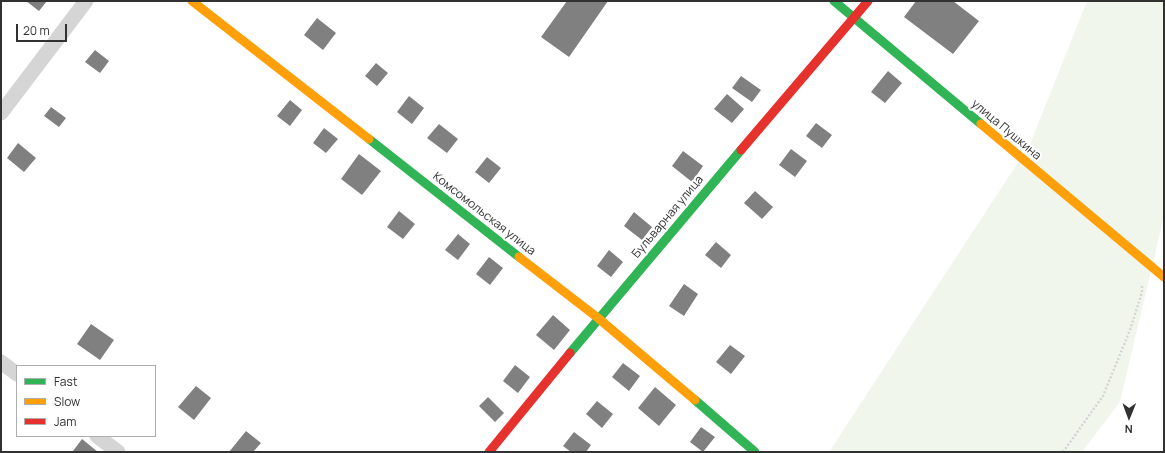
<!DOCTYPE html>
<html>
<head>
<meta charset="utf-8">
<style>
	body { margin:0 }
	#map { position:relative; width:1165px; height:453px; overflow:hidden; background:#fff; font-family:Manrope,sans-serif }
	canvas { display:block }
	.frame { position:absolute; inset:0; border:2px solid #313131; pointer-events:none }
	.legend { position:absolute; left:16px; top:365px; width:140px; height:72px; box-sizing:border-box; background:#fff; border:1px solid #adadad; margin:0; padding:5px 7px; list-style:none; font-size:12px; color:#313131 }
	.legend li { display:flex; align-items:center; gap:8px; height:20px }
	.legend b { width:20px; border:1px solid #adadad }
	.north { position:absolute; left:1109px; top:397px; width:40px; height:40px; -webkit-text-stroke:3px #fff; paint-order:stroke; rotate:181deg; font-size:11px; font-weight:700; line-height:16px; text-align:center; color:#313131 }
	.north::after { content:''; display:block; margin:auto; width:14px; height:18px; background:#313131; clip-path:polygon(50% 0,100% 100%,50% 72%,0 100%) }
	.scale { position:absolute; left:16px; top:24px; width:51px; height:18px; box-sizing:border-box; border:2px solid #313131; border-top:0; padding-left:5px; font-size:12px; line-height:14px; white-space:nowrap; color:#313131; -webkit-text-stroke:3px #fff; paint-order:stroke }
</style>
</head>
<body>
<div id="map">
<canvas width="1165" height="453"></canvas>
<div class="frame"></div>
<ul class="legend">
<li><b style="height:5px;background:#30b455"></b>Fast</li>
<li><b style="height:5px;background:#ff9f0a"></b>Slow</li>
<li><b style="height:5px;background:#e5322d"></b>Jam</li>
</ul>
<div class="north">N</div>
<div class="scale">20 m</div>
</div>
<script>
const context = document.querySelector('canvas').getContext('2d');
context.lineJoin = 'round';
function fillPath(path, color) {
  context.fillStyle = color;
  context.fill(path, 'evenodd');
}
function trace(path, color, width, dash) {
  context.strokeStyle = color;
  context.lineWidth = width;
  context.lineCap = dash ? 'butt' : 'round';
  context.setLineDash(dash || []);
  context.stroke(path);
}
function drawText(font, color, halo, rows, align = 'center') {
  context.font = font + ' Manrope,sans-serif';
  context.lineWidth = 4;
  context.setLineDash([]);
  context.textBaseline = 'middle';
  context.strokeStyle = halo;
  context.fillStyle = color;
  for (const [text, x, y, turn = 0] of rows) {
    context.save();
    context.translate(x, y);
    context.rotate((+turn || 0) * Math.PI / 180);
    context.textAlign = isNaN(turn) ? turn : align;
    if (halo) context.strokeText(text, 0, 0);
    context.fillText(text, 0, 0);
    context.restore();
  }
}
fillPath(new Path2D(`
	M1087 1H1164V216L1120 402 1082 452H829L1030 144Z`), '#f1f6ed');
fillPath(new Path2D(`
	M26 1H47L39 11Z
	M567 1H608L569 57 541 37Z
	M916 1H953L979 21 953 54 904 17Z
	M317 18 336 33 323 50 304 35Z
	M95 50 109 61 100 73 85 62Z
	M376 63 388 73 377 86 365 76Z
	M888 71 902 83 885 103 871 92Z
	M741 76 761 90 752 102 732 88Z
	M727 94 744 109 732 123 714 109Z
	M409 96 424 108 412 124 397 112Z
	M290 100 302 110 290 126 277 116Z
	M51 107 66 118 59 127 44 116Z
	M816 123 832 135 822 148 806 136Z
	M439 124 458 139 447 153 427 138Z
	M324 128 338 139 326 153 313 143Z
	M18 143 36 158 24 172 7 158Z
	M791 149 807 161 795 177 779 165Z
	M683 151 703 166 692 182 672 166Z
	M359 154 381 171 362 195 341 179Z
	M487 157 501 168 489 183 475 172Z
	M755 191 773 207 762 219 744 203Z
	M399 211 415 224 403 239 387 227Z
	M634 212 652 227 642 240 624 226Z
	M458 234 470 244 458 260 445 250Z
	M716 242 731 255 721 268 705 255Z
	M609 250 623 262 611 277 597 266Z
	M489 257 503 268 490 285 476 274Z
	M684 284 698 294 684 316 669 306Z
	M553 315 570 330 554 350 536 335Z
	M91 324 114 340 100 360 77 344Z
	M730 345 745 356 731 374 716 362Z
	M623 363 640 376 629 391 612 377Z
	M515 365 530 377 518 393 503 381Z
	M196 386 211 398 194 420 178 407Z
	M655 387 676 405 659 426 638 408Z
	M488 397 504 413 495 422 479 406Z
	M597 401 613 414 602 428 586 414Z
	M701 427 715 437 703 452 690 442Z
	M246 431 261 443 253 452H229Z
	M574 432 591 445 586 452H571L563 446Z
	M82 439 98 452 73 451Z`), '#808080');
trace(new Path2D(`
	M1063 452 1103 396 1130 330 1142 292V284`), '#d5d5d5', 2.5, [2, 2]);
trace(new Path2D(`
	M1 113 86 1
	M1 362 17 374
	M97 436 118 452`), '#d5d5d5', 15);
trace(new Path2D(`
	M834 1 981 124
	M369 139 519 257
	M570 353 741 150
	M695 400 755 452`), '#30b455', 9);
trace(new Path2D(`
	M192 1 369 139
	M981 124 1164 277
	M519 257 598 318 695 400`), '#ff9f0a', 9);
trace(new Path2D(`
	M741 150 868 1
	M489 452 570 353`), '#e5322d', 9);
drawText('12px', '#313131', '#fff', [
	["улица Пушкина",1006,130,40],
	["Комсомольская улица",484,214,38],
	["Бульварная улица",668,217,-50]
]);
</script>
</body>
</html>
